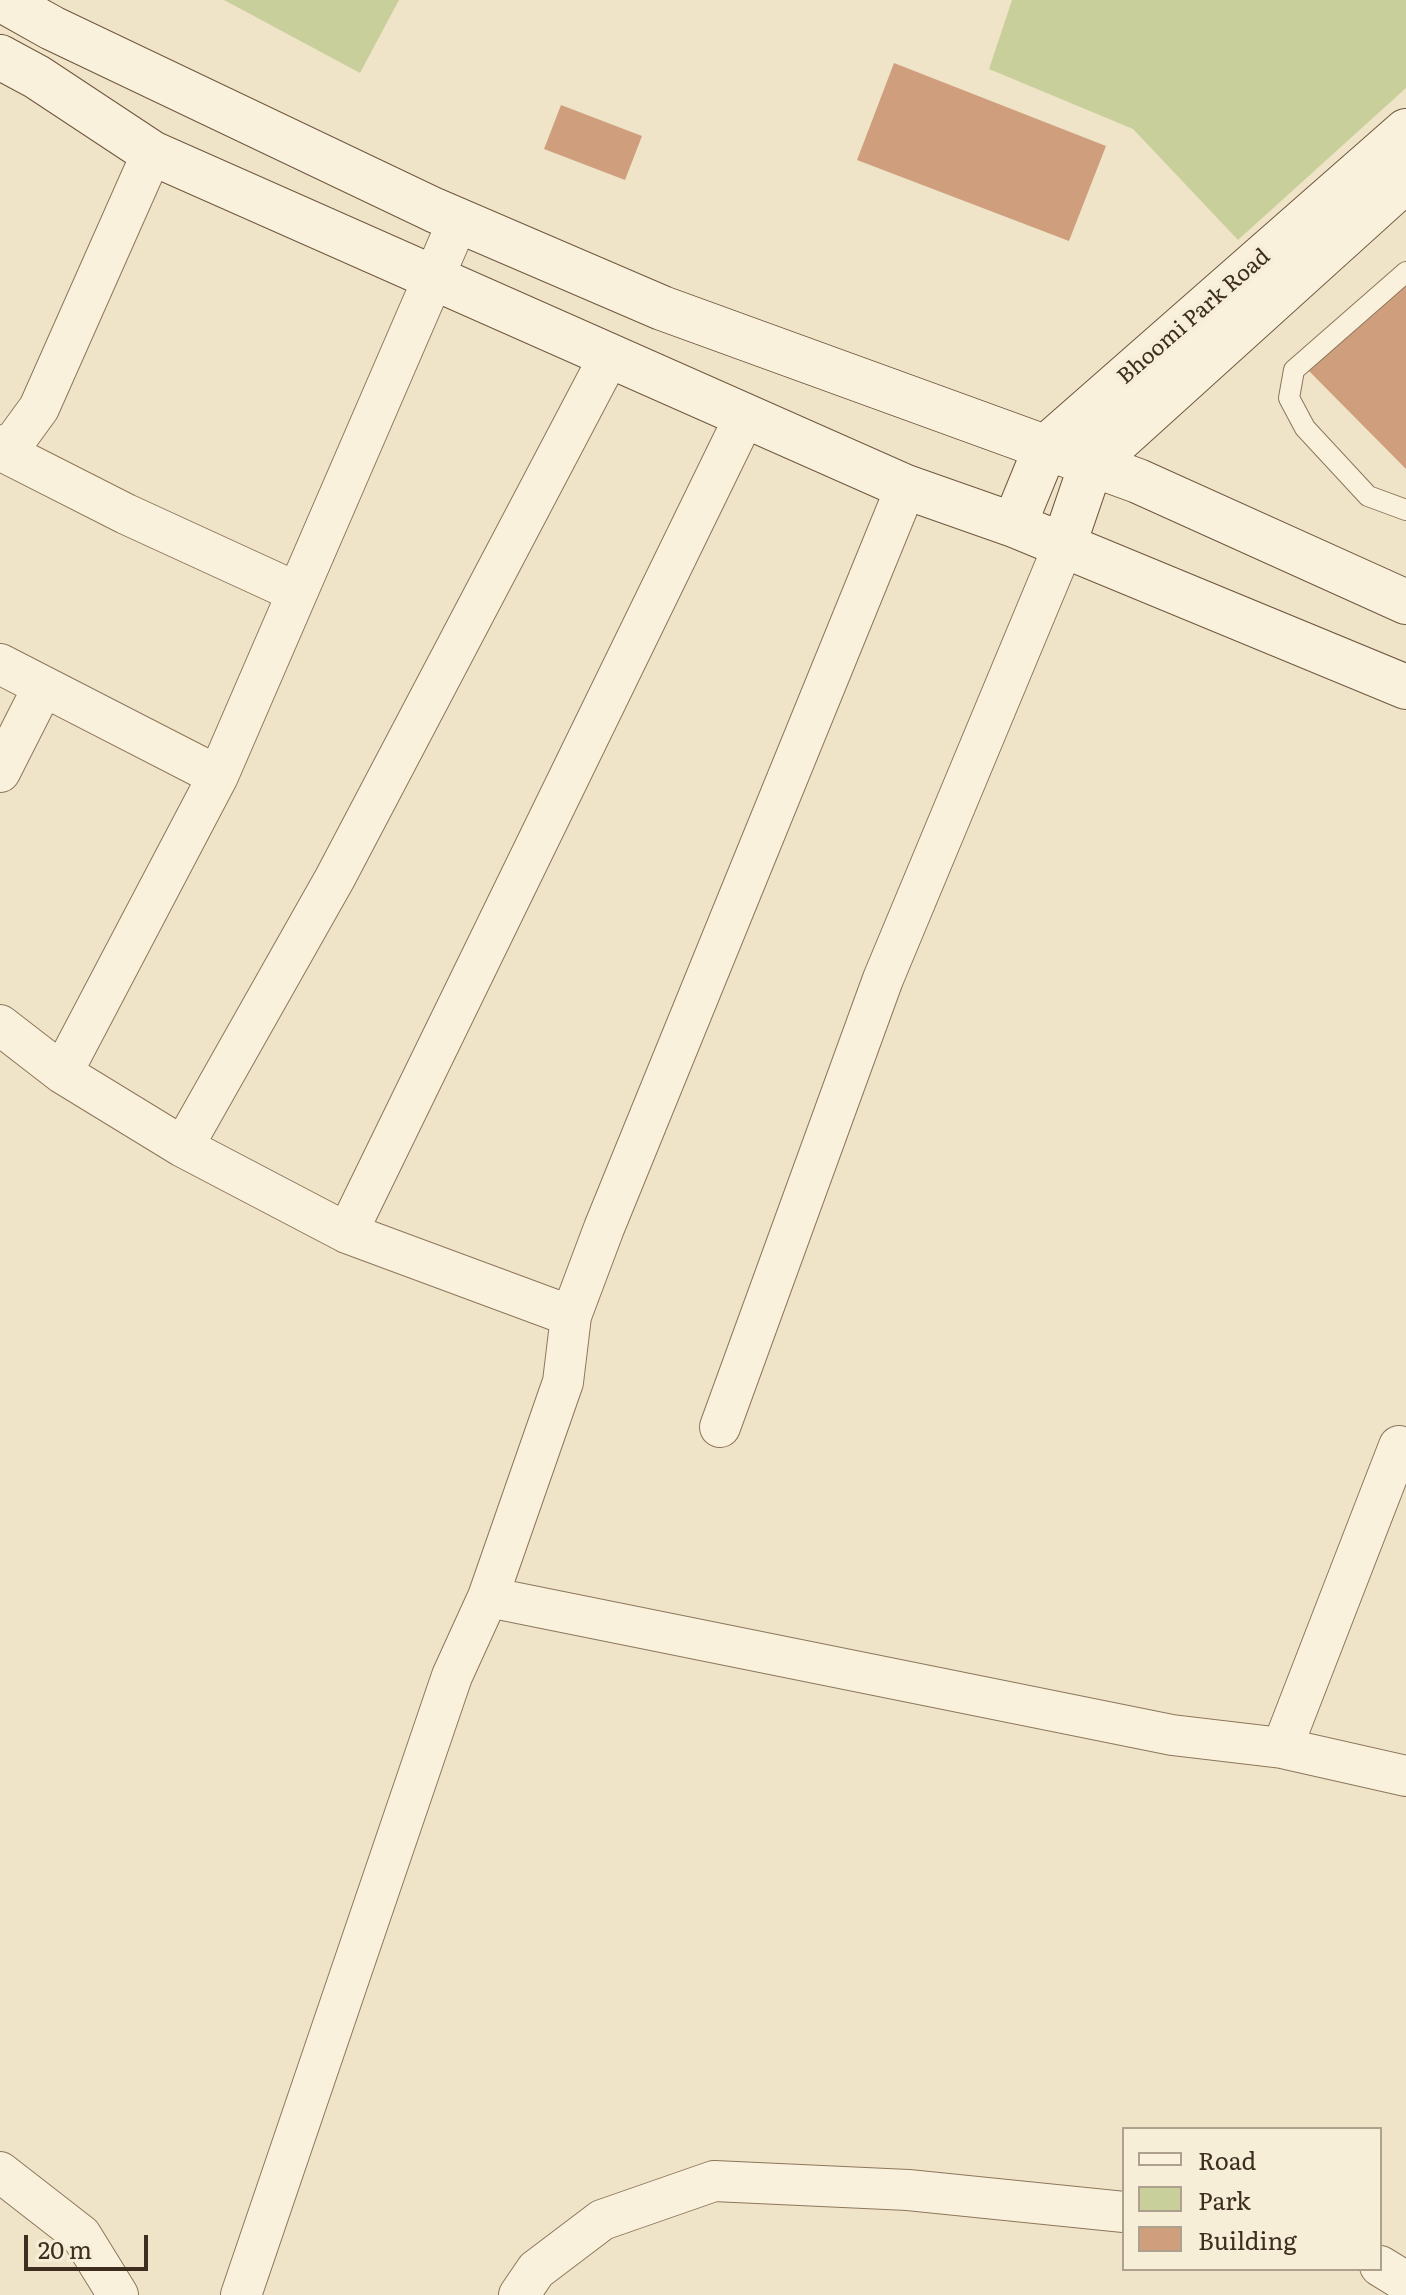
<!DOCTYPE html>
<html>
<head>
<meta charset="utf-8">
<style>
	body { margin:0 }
	#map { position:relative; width:1406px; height:2295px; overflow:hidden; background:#f0e4c8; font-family:Literata,serif }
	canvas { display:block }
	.legend { position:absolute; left:1122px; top:2127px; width:260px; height:144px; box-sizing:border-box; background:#f7eed8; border:2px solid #ada18e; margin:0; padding:10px 14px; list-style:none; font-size:24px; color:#3d2e20 }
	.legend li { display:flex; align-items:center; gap:16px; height:40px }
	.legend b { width:40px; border:2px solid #ada18e }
	.scale { position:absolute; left:24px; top:2235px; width:124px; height:36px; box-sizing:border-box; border:4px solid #3d2e20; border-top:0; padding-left:10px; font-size:24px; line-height:28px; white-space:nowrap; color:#3d2e20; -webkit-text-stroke:6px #f7eed8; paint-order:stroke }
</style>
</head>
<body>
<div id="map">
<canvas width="1406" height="2295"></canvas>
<ul class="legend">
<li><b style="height:10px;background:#faf1dc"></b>Road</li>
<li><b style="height:22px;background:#c9cf9b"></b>Park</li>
<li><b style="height:22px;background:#cf9f7d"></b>Building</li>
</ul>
<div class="scale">20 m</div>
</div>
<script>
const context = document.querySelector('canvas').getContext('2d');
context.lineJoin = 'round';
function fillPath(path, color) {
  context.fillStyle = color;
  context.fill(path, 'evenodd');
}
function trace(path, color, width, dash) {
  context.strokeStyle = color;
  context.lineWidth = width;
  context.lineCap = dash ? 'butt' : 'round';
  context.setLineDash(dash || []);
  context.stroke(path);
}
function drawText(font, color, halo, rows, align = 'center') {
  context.font = font + ' Literata,serif';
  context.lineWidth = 8;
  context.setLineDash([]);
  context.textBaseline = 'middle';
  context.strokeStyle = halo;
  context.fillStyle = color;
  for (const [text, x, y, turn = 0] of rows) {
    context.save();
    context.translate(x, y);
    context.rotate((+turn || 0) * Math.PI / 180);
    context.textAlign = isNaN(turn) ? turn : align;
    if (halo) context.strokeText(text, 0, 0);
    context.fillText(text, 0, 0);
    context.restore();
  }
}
fillPath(new Path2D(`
	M224 0H399L360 73Z
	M1012 0H1406V88L1238 240 1133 129 989 69Z`), '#c9cf9b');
fillPath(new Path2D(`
	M894 63 1106 146 1069 241 857 160Z
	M561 105 642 136 625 180 544 149Z
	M1406 280V469L1306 368Z`), '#cf9f7d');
const service = new Path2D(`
	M1406 272 1294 370 1289 398 1305 428 1368 496 1406 510`);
const minor = new Path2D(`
	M0 447 15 441 39 408 152 153
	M0 450 126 514 296 592
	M0 664 218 776
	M0 772 43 687
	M0 1025 62 1073 183 1147 347 1233 571 1316
	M62 1073 218 776 458 221
	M183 1147 335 878 610 355
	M347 1233 744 418
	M720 1427 883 979 1063 547
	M488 1597 563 1382 571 1316 604 1228 906 487
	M1282 1748 1399 1446
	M0 2172 81 2235 118 2295
	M1380 2266 1406 2282
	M241 2295 452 1676 488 1597 1172 1735 1282 1748 1406 1776
	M519 2295 536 2270 602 2220 714 2181 908 2190 1124 2212`);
const secondary = new Path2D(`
	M2 0 52 28 434 210 662 308 1138 481 1406 602
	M0 57 37 77 152 153 906 487 1014 525 1406 687
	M1014 525 1046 447 1406 131
	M1063 547 1091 465 1406 180`);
trace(service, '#8d765c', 22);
trace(minor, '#8d765c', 42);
trace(secondary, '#6f573f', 46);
trace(service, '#faf1dc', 20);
trace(minor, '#faf1dc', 40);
trace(secondary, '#faf1dc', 44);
drawText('22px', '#3d2e20', '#f7eed8', [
	["Bhoomi Park Road",1194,317,-41]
]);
</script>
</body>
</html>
